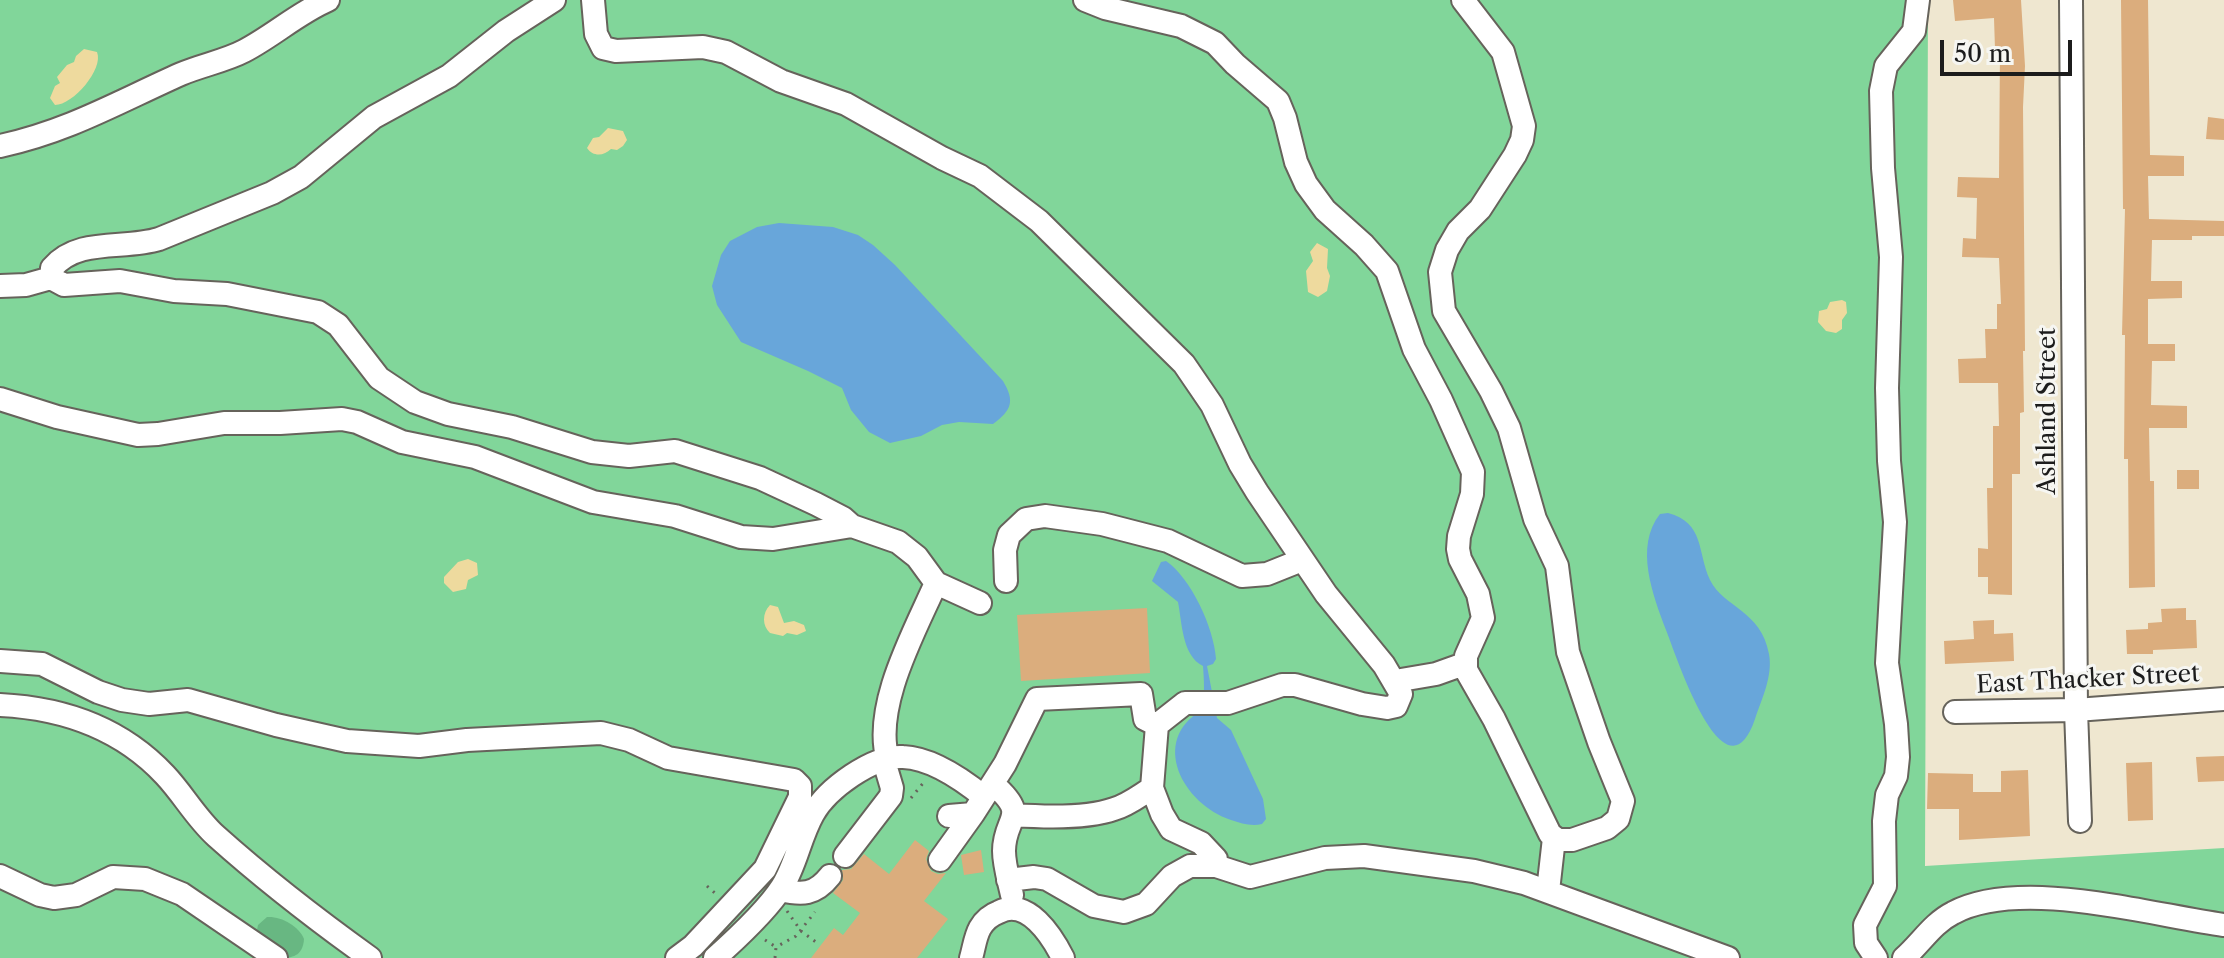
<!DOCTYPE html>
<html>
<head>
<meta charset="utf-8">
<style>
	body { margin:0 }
	#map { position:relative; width:2224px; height:958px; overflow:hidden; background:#efe7d0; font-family:"Libre Caslon Text",serif }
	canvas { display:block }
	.scale { position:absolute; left:1940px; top:40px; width:132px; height:36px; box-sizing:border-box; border:4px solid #1c1c1c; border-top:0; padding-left:10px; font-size:24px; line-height:28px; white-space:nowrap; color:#1c1c1c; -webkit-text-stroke:6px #f6f6f2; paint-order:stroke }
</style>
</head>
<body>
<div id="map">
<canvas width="2224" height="958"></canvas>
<div class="scale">50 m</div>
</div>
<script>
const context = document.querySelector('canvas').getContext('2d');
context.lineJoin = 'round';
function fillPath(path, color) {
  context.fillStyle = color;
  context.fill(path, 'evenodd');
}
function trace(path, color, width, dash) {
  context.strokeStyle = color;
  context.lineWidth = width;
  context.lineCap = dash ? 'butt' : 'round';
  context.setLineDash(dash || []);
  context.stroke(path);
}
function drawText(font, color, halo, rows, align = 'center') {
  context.font = font + ' "Libre Caslon Text",serif';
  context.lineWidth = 6;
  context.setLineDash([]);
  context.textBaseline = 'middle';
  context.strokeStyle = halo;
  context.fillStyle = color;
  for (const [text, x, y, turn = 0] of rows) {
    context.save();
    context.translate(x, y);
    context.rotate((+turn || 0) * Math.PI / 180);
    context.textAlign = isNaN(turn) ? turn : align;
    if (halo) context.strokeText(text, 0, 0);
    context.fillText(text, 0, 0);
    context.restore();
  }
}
fillPath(new Path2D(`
	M0 0H1928L1925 866 2224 848V958H0Z`), '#81d69a');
fillPath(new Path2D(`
	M267 917C281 916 299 926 304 939 303 954 295 958 281 958L256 936 258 925Z`), '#68b782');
fillPath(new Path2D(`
	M84 49 97 52C104 69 73 105 55 105L50 98 55 86 60 83 57 77 67 65 74 62 76 56Z
	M608 128 623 131 627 140 623 146 617 150 611 149C604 156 593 157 587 148L593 138 599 137Z
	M1317 243 1328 249 1327 268 1330 276 1327 291 1318 297 1308 292 1306 271 1313 261 1310 252Z
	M1842 300 1846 302 1847 313 1842 320V329L1836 333 1826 331 1818 322 1819 311 1827 309 1830 302Z
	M468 559 477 563 478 575 468 580 466 589 453 592 444 583V577L458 562Z
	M770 605 778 607 784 623 794 621 804 625 806 631 797 635 787 633 783 636 770 633C762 626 762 613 770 605Z`), '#eeda9e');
fillPath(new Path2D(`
	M779 223 833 227 858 235 873 245 895 265 1003 381C1015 401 1012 410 993 424L959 422 942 425 921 436 890 443 869 432 851 410 842 388 808 371 741 342 717 305 712 286 721 255 730 241 757 227Z
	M1668 513C1705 523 1697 552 1710 580 1724 608 1761 610 1769 654 1773 676 1762 698 1755 719 1725 806 1676 655 1666 630 1653 595 1634 547 1660 514Z
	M1166 561C1191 578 1214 628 1216 659L1213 664 1207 666 1217 718 1231 730 1263 799 1266 819 1262 824C1251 827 1241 823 1231 820 1183 804 1149 741 1202 710 1205 695 1204 680 1203 666 1182 656 1182 622 1178 602L1152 581 1161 562Z`), '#68a6da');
fillPath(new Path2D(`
	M1953 0H2021L2025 66 2023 107 2025 351H2023L2024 412 2020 413V474H2012V595L1988 594V577H1978V548L1988 549 1987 488H1993V426H1999L1998 383H1959L1958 359 1986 358 1985 329H1997V304H2001L1999 258 1962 257 1963 238 1976 239 1977 198 1957 197 1958 177 1999 178 2000 49H1995L1994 18 1955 21Z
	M2121 0H2148L2150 155 2184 156V176H2148L2149 219 2224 221V236H2192V240H2152L2151 281H2182V298L2148 299V344H2175V361H2152L2151 405 2187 406V428H2149L2150 481H2154L2155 587 2129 588 2128 459H2124L2125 335H2122L2125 209H2123Z
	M2208 117 2224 119V140L2206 139Z
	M2177 470H2199V489H2177Z
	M1147 608 1150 673 1021 681 1017 615Z
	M2186 608V620H2196L2197 648 2153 650V654H2127L2126 630 2148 629V623L2162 622 2161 609Z
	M1994 620V634L2013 633 2014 661 1945 664 1944 641 1974 639 1973 621Z
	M2224 756V781L2198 782 2196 757Z
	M2152 762 2153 820 2128 821 2126 763Z
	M2028 770 2030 836 1959 840V809H1927L1928 773 1973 774V792H2001V771Z
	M915 840 929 851 926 859 931 871 938 874 946 873 924 901 948 919 917 958H811L834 928 843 935 860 913 833 893 843 880 842 870 851 869 864 854 889 874Z
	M981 850 984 872 964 875 961 855Z`), '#dbad7d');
const minor = new Path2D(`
	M554 0 506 31 449 76 374 117 301 177 272 193 159 239C124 250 78 237 52 268L51 278 64 285 120 281 174 291 227 294 318 312 338 325 379 378 415 402 448 414 512 427 592 452 629 456 675 451 760 478 816 504 843 518 852 526 898 542 917 557 936 583 980 603
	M593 0 596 34 603 48 616 51 703 47 726 52 781 81 846 104 942 158 980 176 1039 221 1184 364 1212 405 1240 464 1257 492 1326 594 1384 665 1401 694 1396 706 1387 708 1362 704 1295 685H1282L1228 703H1185L1157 725
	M1085 0 1105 8 1181 26 1215 43 1235 64 1278 101 1285 118 1296 162 1306 184 1325 210 1364 245 1387 271 1414 349 1441 400 1473 472 1472 494 1459 536 1458 549 1460 559 1478 594 1483 618 1466 656V670L1494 719 1550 834 1558 840H1572L1607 828 1618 819 1623 801 1599 742 1568 652 1557 566 1535 519 1509 428 1491 391 1444 311 1440 272 1447 250 1458 231 1480 209 1515 155 1522 140 1524 126 1503 52 1463 0
	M2071 0 2076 710 2080 821
	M0 146C69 131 118 102 181 74 202 65 225 61 244 51 273 36 298 13 328 0
	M0 286 26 285 51 278
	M0 399 57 417 138 435 158 434 224 423H280L342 419 357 422 402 442 475 457 593 502 675 516 741 537 773 539 852 526
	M1006 581 1005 550 1009 535 1026 519 1045 516 1102 524 1168 541 1242 576 1267 574 1302 560
	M0 661 42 664 98 692 122 700 149 704 188 700 276 725 347 741 419 746 467 740 601 733 629 740 668 758 794 780 800 786V797L765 869 693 946 677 958
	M1395 681 1436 674 1464 664
	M0 705C62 708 121 728 165 775 183 794 196 818 216 836 264 879 317 920 370 958
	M1955 712 2076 710 2224 699
	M1157 725 1152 788 1162 814 1171 829 1201 843 1216 859V866
	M888 760C872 707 915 631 936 583
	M993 784C1031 817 1004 816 1004 851 1004 865 1009 881 1012 895
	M1014 815C1043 817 1086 819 1114 809 1128 805 1139 796 1152 788
	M949 816 973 814 1005 764 1037 699 1141 694 1145 719 1157 725
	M845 856 891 796 892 788 884 761
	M940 860 973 814
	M0 876 40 895 54 898 76 895 113 877 145 879 182 894 276 958
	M1008 880 1034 877 1047 879 1094 906 1124 912 1146 904 1172 876 1190 866H1216L1250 877 1325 858 1364 856 1474 871 1524 883 1728 958
	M780 890C802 895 815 895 830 876
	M1548 891 1554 838
	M715 958C734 941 768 909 782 887 796 865 800 837 813 814 827 789 873 755 903 757 931 758 963 780 984 797
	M971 958C974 948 975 937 980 928 984 921 991 915 999 912 1027 897 1052 936 1063 958
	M1876 958 1866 943 1865 925 1885 886 1884 821 1887 795 1896 776 1898 757 1896 724 1887 663 1895 522 1889 461 1887 388 1891 257 1883 168 1881 91 1886 66 1914 31 1918 0
	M1904 958C1921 943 1933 923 1953 913 2020 877 2151 915 2224 925`);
trace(minor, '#66635b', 26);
trace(new Path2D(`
	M911 798 924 782
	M707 886 716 894
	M787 911 801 931 820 945
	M765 940 776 947
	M775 958 776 947 796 936 815 912`), '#66635b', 3, [2, 6]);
trace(minor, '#fff', 22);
drawText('24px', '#1c1c1c', '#f6f6f2', [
	["Ashland Street",2048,411,-90],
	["East Thacker Street",2088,680,-3]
]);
</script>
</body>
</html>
